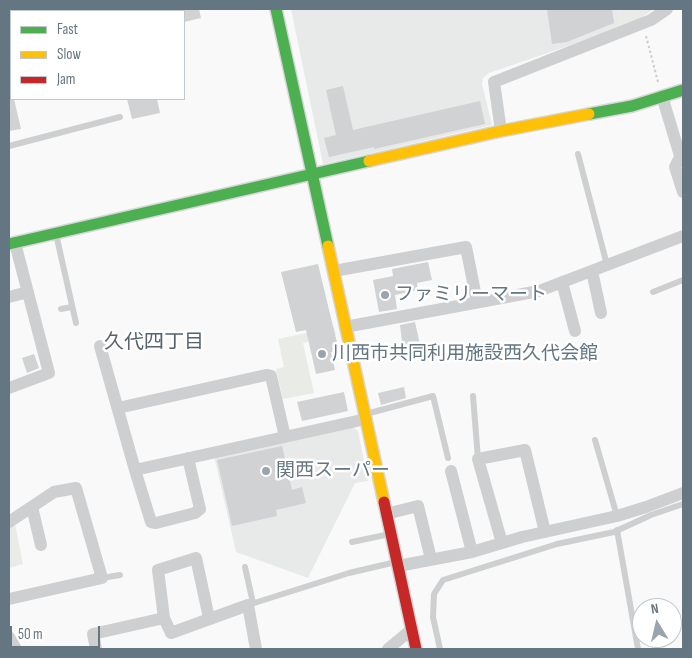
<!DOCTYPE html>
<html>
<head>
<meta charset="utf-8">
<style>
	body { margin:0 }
	#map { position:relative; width:692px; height:658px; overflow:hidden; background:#f9f9f9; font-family:"Sofia Sans Condensed",sans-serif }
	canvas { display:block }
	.frame { position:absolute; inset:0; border:10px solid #657683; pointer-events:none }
	.legend { position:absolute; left:10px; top:10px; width:175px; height:90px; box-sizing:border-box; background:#fff; border:1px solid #c1c8cd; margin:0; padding:6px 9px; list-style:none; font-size:15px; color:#657683 }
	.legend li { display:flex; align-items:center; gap:10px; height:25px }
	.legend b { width:25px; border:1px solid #c1c8cd }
	.north { position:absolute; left:632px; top:598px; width:50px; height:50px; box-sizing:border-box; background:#fff; border:1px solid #c1c8cd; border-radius:50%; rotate:351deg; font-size:14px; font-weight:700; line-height:20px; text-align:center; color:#657683 }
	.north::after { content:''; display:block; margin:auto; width:18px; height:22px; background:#99a4ac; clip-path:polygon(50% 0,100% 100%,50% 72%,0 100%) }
	.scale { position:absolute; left:10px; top:626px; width:90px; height:22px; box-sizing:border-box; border:2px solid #657683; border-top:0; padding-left:6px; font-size:15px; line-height:18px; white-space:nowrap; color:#657683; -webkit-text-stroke:4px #fff; paint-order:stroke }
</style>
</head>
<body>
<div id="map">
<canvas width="692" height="658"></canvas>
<div class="frame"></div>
<ul class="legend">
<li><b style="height:6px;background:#4caf50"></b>Fast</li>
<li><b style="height:6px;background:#ffc107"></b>Slow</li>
<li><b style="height:6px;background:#c62828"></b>Jam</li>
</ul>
<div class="north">N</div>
<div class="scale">50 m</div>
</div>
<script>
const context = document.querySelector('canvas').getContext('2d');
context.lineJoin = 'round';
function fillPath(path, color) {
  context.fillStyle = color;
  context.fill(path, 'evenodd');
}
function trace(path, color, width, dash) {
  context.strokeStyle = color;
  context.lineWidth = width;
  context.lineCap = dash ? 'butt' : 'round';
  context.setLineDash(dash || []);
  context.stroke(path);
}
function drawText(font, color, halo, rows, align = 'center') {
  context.font = font + ' "Sofia Sans Condensed","Noto Sans JP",sans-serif';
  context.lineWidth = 5;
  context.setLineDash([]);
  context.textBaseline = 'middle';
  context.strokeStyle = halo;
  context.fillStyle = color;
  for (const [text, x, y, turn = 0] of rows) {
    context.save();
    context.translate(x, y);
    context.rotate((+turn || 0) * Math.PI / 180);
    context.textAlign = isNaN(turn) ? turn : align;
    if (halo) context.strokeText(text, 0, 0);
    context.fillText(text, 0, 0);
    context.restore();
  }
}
fillPath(new Path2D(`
	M291 9H618L621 28 489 73 483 78 482 84 492 125 323 164Z
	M351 426 358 431 368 481 355 483 308 578 236 552 214 456Z`), '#e8e9e9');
fillPath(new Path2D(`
	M618 9H654L638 20 621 28Z
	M334 327 336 335 303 343 314 393 283 399 276 369 284 367 278 339Z
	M15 524 23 564 9 568V528Z`), '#e8ebe6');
fillPath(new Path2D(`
	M184 9H199L201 18 184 22Z
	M547 9H612L614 23 567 42 552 44Z
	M343 86 353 130 480 101 485 124 374 149V147L329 157 324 138 336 135 326 90Z
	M9 94H11V99H14L21 129 9 131Z
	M127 99H157L160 113 132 119Z
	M428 262 432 280 417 283 418 290 395 295 397 309 379 312 373 280 393 276 392 269Z
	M318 264 339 351 331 352 335 370 316 374 306 330 296 332 281 272Z
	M415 322 421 349 403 351 400 325Z
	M34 354 39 368 27 373 22 358Z
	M404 387 406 398 381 405 378 393Z
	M344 392 348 411 302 421 297 402Z
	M282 446 292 490 302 487 306 503 276 510 277 516 232 526 217 460Z`), '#d0d2d3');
const fast = new Path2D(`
	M276 9 328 246
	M589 114 632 106 683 90
	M9 244 369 161`);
const slow = new Path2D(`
	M369 161 501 131 589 114
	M328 246 384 502`);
const jam = new Path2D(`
	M384 502 416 649`);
trace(fast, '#d5d6d7', 14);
trace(slow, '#d5d6d7', 14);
trace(jam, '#d5d6d7', 14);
trace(new Path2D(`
	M646 36 658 82`), '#cbcccd', 2, [2.5, 2.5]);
trace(new Path2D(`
	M9 146 120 117
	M578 154 607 265
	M56 234 76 323
	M653 292 683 280
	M61 309 72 307
	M473 396 478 459
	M366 414 433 396 448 458
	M595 440 617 516
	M617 530 638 649
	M352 542 390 534
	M245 567 253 603
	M102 578 120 575
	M248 605 349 573 396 562
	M440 649 433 617 434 594 443 580 557 544 614 532 651 515 683 504`), '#cecfd0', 6);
trace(new Path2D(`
	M662 96 681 159
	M501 131 494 82 651 20 667 9
	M683 158 678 161 675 167 683 192
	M334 271 466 247 477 302
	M592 271 601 313
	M562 282 575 331
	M9 297 28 292
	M345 327 539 291 683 236
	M100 346 135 470 366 419
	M9 388 49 373 15 243
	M118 408 266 375 271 376 285 437
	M135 470 151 522 156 523 195 513 200 509 188 458
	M451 471 472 552
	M32 507 41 545
	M386 514 418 506 431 559
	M9 522 54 492 76 488 102 578 9 599
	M502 543 478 459 525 450 545 532
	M398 566 472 552 522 537 617 516 646 507 683 493
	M164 618 158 570 196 558 209 618
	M9 637 16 649
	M96 649 93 634 164 618 171 633 248 605 256 649
	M388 649 412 629`), '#cecfd0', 12);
trace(fast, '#4caf50', 11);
trace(slow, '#ffc107', 11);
trace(jam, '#c62828', 11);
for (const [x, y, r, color] of [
	[385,295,5,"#99a4ac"],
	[322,354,5,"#99a4ac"],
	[266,471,5,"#99a4ac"]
]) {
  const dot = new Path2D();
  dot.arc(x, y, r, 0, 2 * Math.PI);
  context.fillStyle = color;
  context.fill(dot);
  trace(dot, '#fff', 2);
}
drawText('19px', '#657683', '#fff', [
	["ファミリーマート",395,295],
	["川西市共同利用施設西久代会館",332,354],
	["関西スーパー",276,471]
], 'left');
drawText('20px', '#57646e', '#fff', [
	["久代四丁目",154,343]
]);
</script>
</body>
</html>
